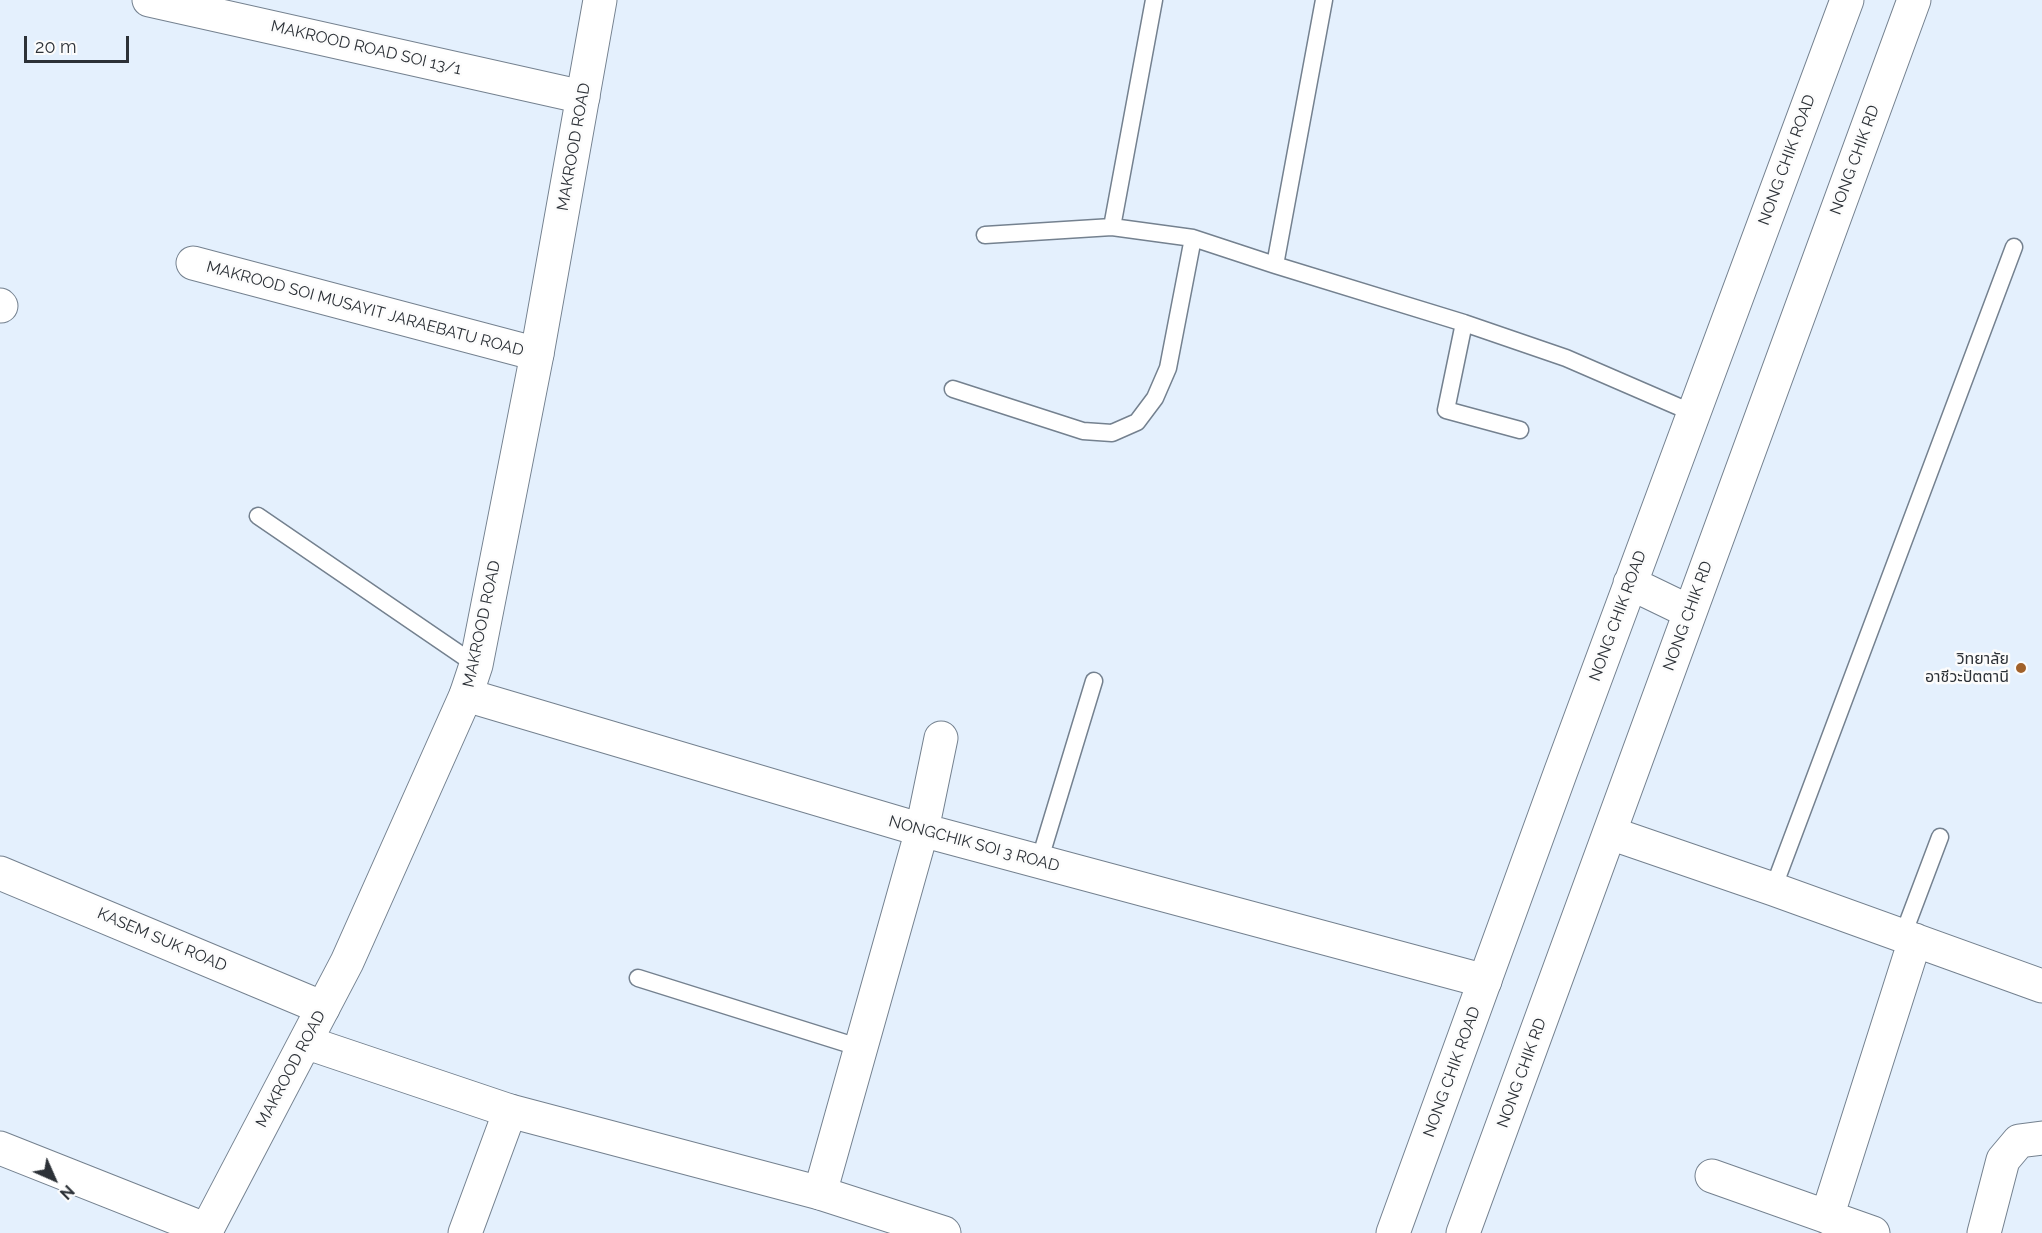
<!DOCTYPE html>
<html>
<head>
<meta charset="utf-8">
<style>
	body { margin:0 }
	#map { position:relative; width:2042px; height:1233px; overflow:hidden; background:#e4f0fd; font-family:Raleway,sans-serif }
	canvas { display:block }
	.north { position:absolute; left:24px; top:1149px; width:60px; height:60px; -webkit-text-stroke:4px #fcfcfc; paint-order:stroke; rotate:135deg; font-size:16px; font-weight:700; line-height:24px; text-align:center; color:#2c3137 }
	.north::after { content:''; display:block; margin:auto; width:21px; height:27px; background:#2c3137; clip-path:polygon(50% 0,100% 100%,50% 72%,0 100%) }
	.scale { position:absolute; left:24px; top:36px; width:105px; height:27px; box-sizing:border-box; border:3px solid #2c3137; border-top:0; padding-left:8px; font-size:18px; line-height:21px; white-space:nowrap; color:#2c3137; -webkit-text-stroke:4px #fcfcfc; paint-order:stroke }
</style>
</head>
<body>
<div id="map">
<canvas width="2042" height="1233"></canvas>
<div class="north">N</div>
<div class="scale">20 m</div>
</div>
<script>
const context = document.querySelector('canvas').getContext('2d');
context.lineJoin = 'round';
function trace(path, color, width, dash) {
  context.strokeStyle = color;
  context.lineWidth = width;
  context.lineCap = dash ? 'butt' : 'round';
  context.setLineDash(dash || []);
  context.stroke(path);
}
function drawText(font, color, halo, rows, align = 'center') {
  context.font = font + ' Raleway,"Noto Sans Thai",sans-serif';
  context.lineWidth = 5;
  context.setLineDash([]);
  context.textBaseline = 'middle';
  context.strokeStyle = halo;
  context.fillStyle = color;
  for (const [text, x, y, turn = 0] of rows) {
    context.save();
    context.translate(x, y);
    context.rotate((+turn || 0) * Math.PI / 180);
    context.textAlign = isNaN(turn) ? turn : align;
    if (halo) context.strokeText(text, 0, 0);
    context.fillText(text, 0, 0);
    context.restore();
  }
}
const service = new Path2D(`
	M1112 227 1154 0
	M985 235 1112 227 1193 238 1275 265 1464 323 1566 358 1693 413
	M1275 265 1324 0
	M1464 323 1446 410 1520 430
	M953 389 1083 431 1112 433 1137 422 1155 398 1168 368 1193 238
	M258 516 476 665
	M1039 862 1094 681
	M1773 889 2014 247
	M1903 935 1940 837
	M638 978 861 1048`);
const minor = new Path2D(`
	M149 0 583 97
	M193 263 537 354
	M0 305 1 306
	M466 695 922 830 1485 981
	M1610 833 1773 889 2042 986
	M0 873 323 1008
	M0 1148 207 1230
	M1712 1176 1873 1233
	M820 1193 922 830 941 738
	M1827 1217 1915 940
	M465 1233 510 1111
	M1984 1233 2003 1160 2019 1141 2042 1138`);
const tertiary = new Path2D(`
	M305 1042 510 1111 820 1193 944 1233
	M205 1233 347 962 466 695 476 665 537 354 600 0`);
const primary = new Path2D(`
	M1630 583 1690 612
	M1393 1233 1561 771 1847 0
	M1463 1233 1914 0`);
trace(service, '#74818f', 19);
trace(minor, '#74818f', 35);
trace(tertiary, '#74818f', 35);
trace(primary, '#74818f', 35);
trace(service, '#fff', 16);
trace(minor, '#fff', 33);
trace(tertiary, '#fff', 33);
trace(primary, '#fff', 33);
for (const [x, y, r, color] of [
	[2021,668,6,"#a1612a"]
]) {
  const dot = new Path2D();
  dot.arc(x, y, r, 0, 2 * Math.PI);
  context.fillStyle = color;
  context.fill(dot);
  trace(dot, '#fcfcfc', 2);
}
drawText('16px', '#2c3137', '#fcfcfc', [
	["MAKROOD ROAD SOI 13/1",366,48,13],
	["MAKROOD ROAD",574,147,-80],
	["NONG CHIK ROAD",1787,160,-70],
	["NONG CHIK RD",1855,160,-70],
	["MAKROOD SOI MUSAYIT JARAEBATU ROAD",365,309,15],
	["NONG CHIK ROAD",1618,616,-70],
	["NONG CHIK RD",1688,616,-70],
	["MAKROOD ROAD",482,624,-78],
	["NONGCHIK SOI 3 ROAD",974,844,15],
	["KASEM SUK ROAD",162,940,23],
	["MAKROOD ROAD",291,1069,-62],
	["NONG CHIK ROAD",1452,1072,-70],
	["NONG CHIK RD",1522,1073,-70]
]);
drawText('16px', '#2c3137', '#fcfcfc', [
	["วิทยาลัย",2009,659],
	["อาชีวะปัตตานี",2009,677]
], 'right');
</script>
</body>
</html>
